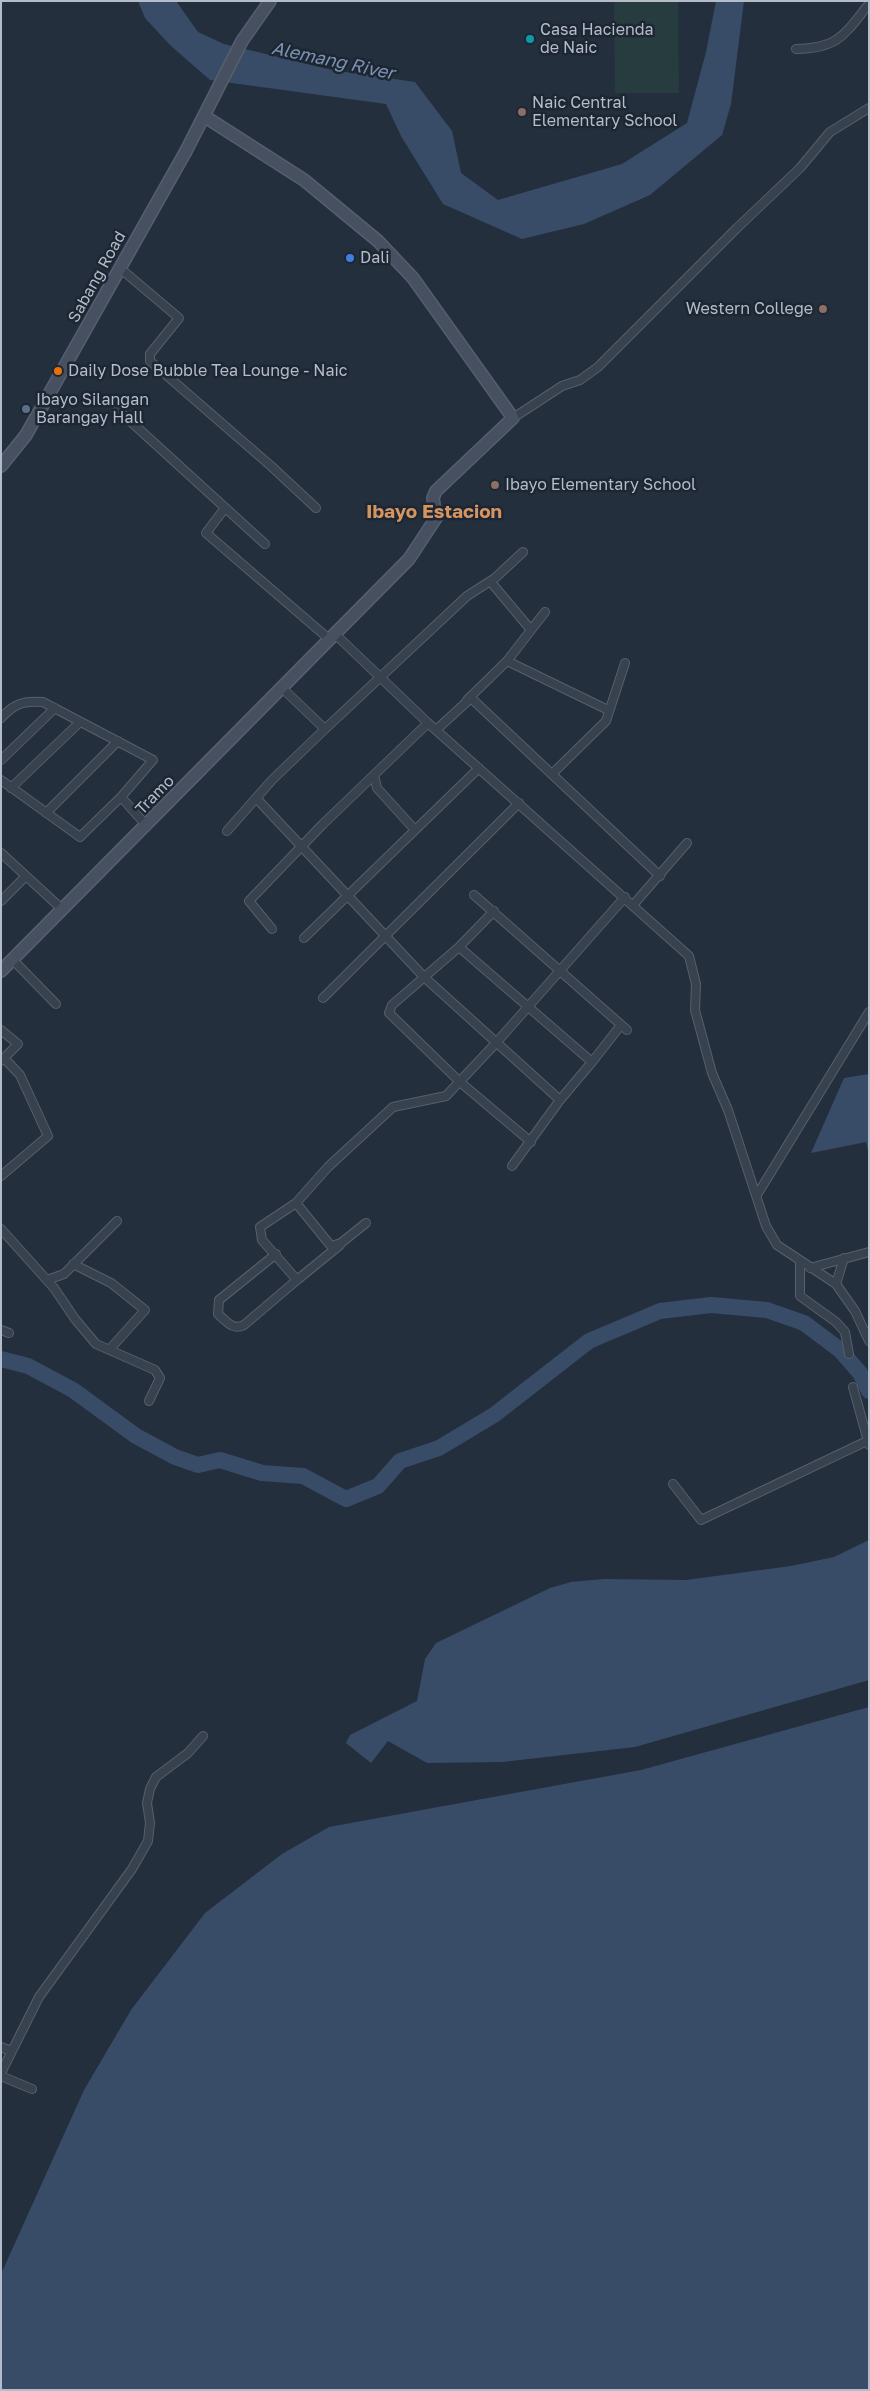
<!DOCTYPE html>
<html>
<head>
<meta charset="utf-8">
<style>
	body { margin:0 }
	#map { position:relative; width:870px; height:2391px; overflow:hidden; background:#242f3e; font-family:"Golos Text",sans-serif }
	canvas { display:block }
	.frame { position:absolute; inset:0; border:2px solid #b4bcc9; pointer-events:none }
</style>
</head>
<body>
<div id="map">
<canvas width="870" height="2391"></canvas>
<div class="frame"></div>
</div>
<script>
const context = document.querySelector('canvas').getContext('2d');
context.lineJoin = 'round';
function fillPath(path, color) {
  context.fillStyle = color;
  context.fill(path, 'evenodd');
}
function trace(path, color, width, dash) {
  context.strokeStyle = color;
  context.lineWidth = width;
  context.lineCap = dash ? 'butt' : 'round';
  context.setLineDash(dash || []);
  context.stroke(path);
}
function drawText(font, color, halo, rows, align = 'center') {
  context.font = font + ' "Golos Text",sans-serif';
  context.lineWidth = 5;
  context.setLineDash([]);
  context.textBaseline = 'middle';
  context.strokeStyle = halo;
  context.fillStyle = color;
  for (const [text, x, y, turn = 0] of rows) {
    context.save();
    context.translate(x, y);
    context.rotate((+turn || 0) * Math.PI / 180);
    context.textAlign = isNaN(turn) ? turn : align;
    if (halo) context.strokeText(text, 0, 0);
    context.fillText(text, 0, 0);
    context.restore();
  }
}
fillPath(new Path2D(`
	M614 1H678L679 93H615Z`), '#263c3f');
fillPath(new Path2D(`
	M138 1H176L198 32 224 44 332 70 415 82 452 131 461 173 498 200 622 164 687 123 706 52 716 1H744L731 104 722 135 650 195 584 224 522 239 443 204 401 136 386 104 210 80 170 45 145 18Z
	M869 1074V1155L866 1142 811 1153 844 1078Z
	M869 1540V1680L635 1747 502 1762 427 1763 388 1741 371 1763 346 1743 350 1735 417 1701 425 1659 436 1643 550 1588 571 1582 604 1579 686 1580 791 1566 834 1557Z
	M869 1707V2390H1V2274L84 2090 131 2010 205 1913 282 1854 329 1827 641 1770Z`), '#394c67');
trace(new Path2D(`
	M1 1359 28 1366 73 1390 136 1436 175 1457 198 1465 220 1460 262 1473 303 1476 346 1499 378 1486 400 1461 439 1448 494 1415 589 1341 660 1311 711 1305 767 1310 804 1323 840 1350 860 1373 869 1391`), '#394c67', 16);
const street = new Path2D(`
	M796 49C839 48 844 35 869 4
	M121 269 179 318 150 354V361L271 466 316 508
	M118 410 265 544
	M513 418 562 386 580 380 598 367 737 228 800 168 830 132 869 108
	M225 508 206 533 329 639
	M490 581 531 630
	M334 633 428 723 689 956 696 984 695 1010 712 1073 728 1110 766 1226 777 1245 836 1284 855 1311 869 1341
	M507 661 545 612
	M281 687 325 729
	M467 700 507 661 608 710
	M1 718C15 703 23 701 43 702L153 760 121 797 80 837 1 780
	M436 730 471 698 660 876
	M1 760 55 708
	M552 774 606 721 625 663
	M374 775 377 788 415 830
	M11 788 80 722
	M121 797 147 826
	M257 799 424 977 560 1100
	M46 813 118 741
	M227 831 272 780 325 729 467 596 495 578 523 552
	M1 853 63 910
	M474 895 627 1030
	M1 901 26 876
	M634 904 687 843
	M494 911 459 947 392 1005 389 1013 460 1082 531 1142
	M272 929 249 901 323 824 428 723
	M304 938 479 768
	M459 947 592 1062 621 1025
	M13 960 56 1004
	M323 998 519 803
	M1 1030 18 1044 4 1058
	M1 1061 4 1058 20 1075 48 1136 1 1176
	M512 1166 560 1100 592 1062
	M757 1195 869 1012
	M296 1203 331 1246 341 1243 366 1223
	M1 1229 54 1288 75 1319 96 1344 155 1370 160 1378 149 1401
	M276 1254 219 1300 218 1314C226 1321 233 1331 244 1325L297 1280 262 1240 260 1227 296 1203 328 1167 393 1107 446 1096 496 1043 625 897
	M800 1262V1296L836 1322 845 1332 849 1354
	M73 1264 111 1283 145 1310 110 1349
	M810 1268 869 1252
	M47 1280 64 1274 117 1221
	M297 1280 340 1245
	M836 1284 844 1258
	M1 1330 9 1333
	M853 1387 869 1445
	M673 1484 701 1520 869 1440
	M1 2047 11 2051
	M1 2073 39 1997 132 1869 148 1841 150 1823 147 1803 150 1789 156 1777 188 1753 203 1736
	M1 2076 32 2089`);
const secondary = new Path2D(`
	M1 466 26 435 186 151 242 41 270 1
	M1 971 409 559 436 518 433 498 436 491 513 418 413 278 378 241 304 180 204 116`);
trace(street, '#565f6c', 10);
trace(secondary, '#565f6c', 14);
trace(street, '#38414e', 8);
trace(secondary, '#465061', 11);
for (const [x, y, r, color] of [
	[530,39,5,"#0f9aa8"],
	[522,112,5,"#8d6e63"],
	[350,258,5,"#3f7fe0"],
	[823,309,5,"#8d6e63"],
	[58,371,5,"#e8710a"],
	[26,409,5,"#5c6f8a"],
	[495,485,5,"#8d6e63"]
]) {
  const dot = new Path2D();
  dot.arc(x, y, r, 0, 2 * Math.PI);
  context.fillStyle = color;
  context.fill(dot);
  trace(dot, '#1d2633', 2);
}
drawText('16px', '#b4bcc9', '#1d2633', [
	["Casa Hacienda",540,30],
	["de Naic",540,48],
	["Naic Central",532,103],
	["Elementary School",532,121],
	["Dali",360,258],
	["Western College",813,309,"right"],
	["Daily Dose Bubble Tea Lounge - Naic",68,371],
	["Ibayo Silangan",36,400],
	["Barangay Hall",36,418],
	["Ibayo Elementary School",505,485]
], 'left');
drawText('16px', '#b4bcc9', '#1d2633', [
	["Sabang Road",97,277,-61],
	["Tramo",155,795,-46]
]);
drawText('italic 18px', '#7c92b1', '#1d2633', [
	["Alemang River",333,61,12]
]);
drawText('bold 19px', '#d59563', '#1d2633', [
	["Ibayo Estacion",434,512]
]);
</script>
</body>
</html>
